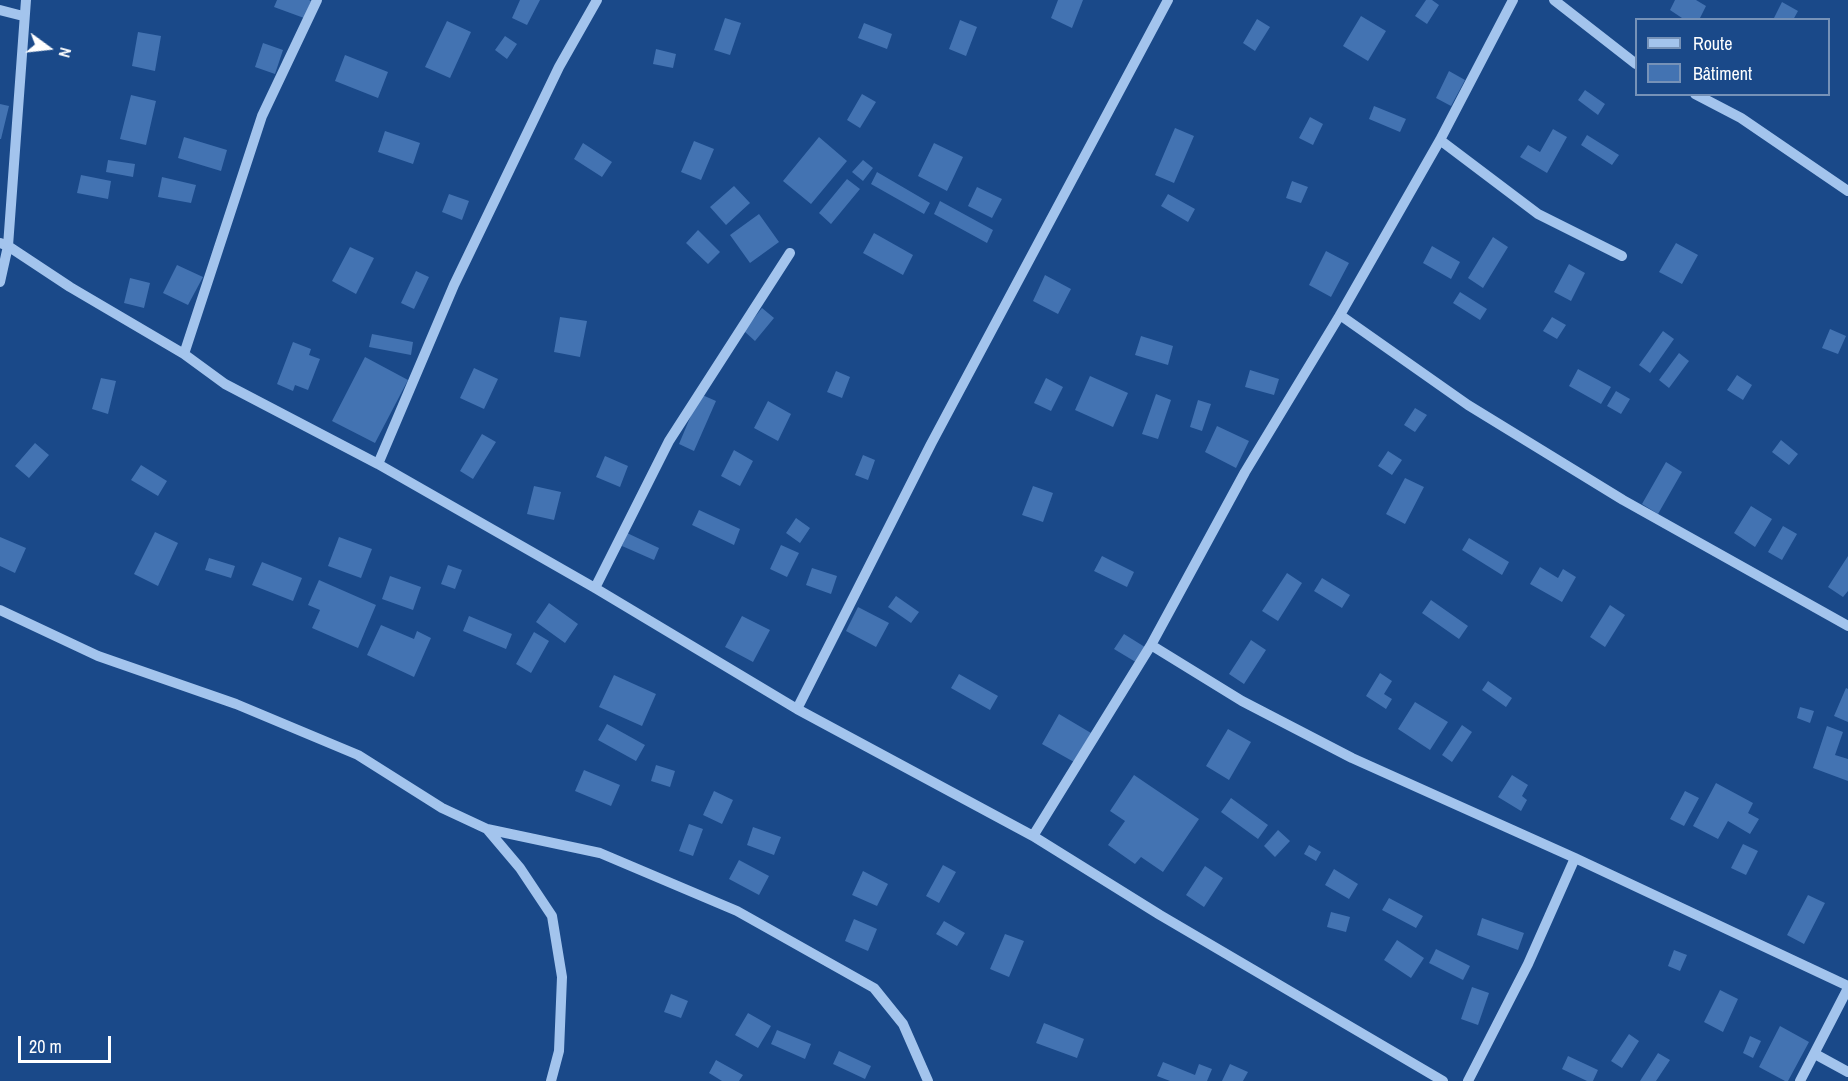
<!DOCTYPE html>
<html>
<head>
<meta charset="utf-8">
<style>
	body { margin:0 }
	#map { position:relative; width:1848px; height:1081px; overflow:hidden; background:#1a4989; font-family:"Archivo Narrow",sans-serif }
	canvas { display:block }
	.legend { position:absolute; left:1635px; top:18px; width:195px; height:78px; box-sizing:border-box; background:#1a4989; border:2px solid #7692b8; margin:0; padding:8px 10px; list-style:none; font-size:18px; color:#fff }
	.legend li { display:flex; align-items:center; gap:12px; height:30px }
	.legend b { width:30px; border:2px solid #7692b8 }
	.north { position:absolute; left:18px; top:18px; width:60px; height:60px; -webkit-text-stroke:4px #1a4989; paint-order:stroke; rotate:105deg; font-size:16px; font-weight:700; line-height:24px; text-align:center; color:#fff }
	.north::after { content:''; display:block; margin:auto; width:21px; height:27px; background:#fff; clip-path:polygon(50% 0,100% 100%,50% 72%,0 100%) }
	.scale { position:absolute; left:18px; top:1036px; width:93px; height:27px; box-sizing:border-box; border:3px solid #fff; border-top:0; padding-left:8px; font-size:18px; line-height:21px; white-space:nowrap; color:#fff; -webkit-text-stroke:4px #1a4989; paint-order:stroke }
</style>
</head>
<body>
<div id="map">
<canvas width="1848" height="1081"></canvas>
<ul class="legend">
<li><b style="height:8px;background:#a3c4ed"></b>Route</li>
<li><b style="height:16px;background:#4373b2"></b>Bâtiment</li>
</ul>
<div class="north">N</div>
<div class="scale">20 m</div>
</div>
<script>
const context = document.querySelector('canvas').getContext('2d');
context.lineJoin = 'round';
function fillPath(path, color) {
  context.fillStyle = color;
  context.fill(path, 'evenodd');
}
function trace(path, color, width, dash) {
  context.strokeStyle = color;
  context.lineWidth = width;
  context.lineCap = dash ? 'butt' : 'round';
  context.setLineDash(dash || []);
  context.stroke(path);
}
fillPath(new Path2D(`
	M277 0H309L311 1 304 18 274 7Z
	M520 0H540L527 25 512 18Z
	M1058 0H1083L1072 28 1051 18Z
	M1426 0H1432L1439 5 1427 24 1415 16Z
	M1675 0H1696L1706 6 1699 20H1685L1670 10Z
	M1782 2 1798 11 1793 20H1773Z
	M1361 16 1386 31 1368 61 1343 46Z
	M725 18 741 23 730 55 714 50Z
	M1257 19 1270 27 1255 51 1243 43Z
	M960 20 977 27 966 56 949 49Z
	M447 21 471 32 450 78 425 67Z
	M864 23 892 34 887 49 858 38Z
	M138 32 161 36 155 71 132 66Z
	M505 36 517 44 507 59 495 50Z
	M263 43 283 50 275 74 255 67Z
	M656 49 676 54 673 68 653 64Z
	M345 55 388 72 378 98 335 81Z
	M1449 71 1465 80 1451 106 1436 98Z
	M1585 90 1605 104 1598 115 1578 100Z
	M862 94 876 102 860 128 847 120Z
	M131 95 156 101 146 145 120 139Z
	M0 104 9 106 1 139H0Z
	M1374 106 1406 119 1400 132 1369 119Z
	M1310 117 1323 124 1313 145 1299 138Z
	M1175 128 1194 136 1174 183 1155 175Z
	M1553 129 1567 137 1547 173 1520 157 1528 145 1540 152Z
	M385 131 420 143 413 164 378 152Z
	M1587 135 1619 155 1612 165 1581 145Z
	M184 137 227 150 221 171 178 158Z
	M819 137 847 161 811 204 783 181Z
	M694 141 714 149 701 180 681 172Z
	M583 143 612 162 602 177 574 159Z
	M934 143 963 157 947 191 918 176Z
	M108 160 135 164 133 177 106 172Z
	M863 160 873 168 863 181 852 172Z
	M877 172 930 203 924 214 871 184Z
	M81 175 111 181 108 199 77 193Z
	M162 177 196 185 191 203 158 197Z
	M847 179 860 189 831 224 819 213Z
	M1292 181 1308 187 1301 203 1286 198Z
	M734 186 750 203 726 225 710 207Z
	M977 187 1002 199 992 218 968 206Z
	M449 194 469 201 462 220 442 212Z
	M1168 194 1195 209 1188 222 1161 206Z
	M940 201 993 230 987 243 934 214Z
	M759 214 779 242 750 263 730 235Z
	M698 230 720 252 708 264 686 243Z
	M874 233 913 255 903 275 863 253Z
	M1493 237 1508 247 1483 288 1468 278Z
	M1676 243 1698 255 1682 284 1659 272Z
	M1432 246 1460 262 1451 279 1423 263Z
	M350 247 374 258 356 294 332 281Z
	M1326 251 1349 263 1331 297 1309 285Z
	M1569 264 1585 273 1571 301 1554 292Z
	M177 265 203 277 188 305 163 293Z
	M416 271 429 277 414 309 401 303Z
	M1045 275 1071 289 1058 314 1033 301Z
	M130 278 150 283 144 308 124 303Z
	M1460 292 1487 309 1480 320 1453 303Z
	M762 308 774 318 755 341 744 331Z
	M560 317 587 321 580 357 554 352Z
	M1552 317 1566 325 1557 339 1543 331Z
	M1830 329 1846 336 1838 354 1822 348Z
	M1663 331 1674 339 1650 373 1639 365Z
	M372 334 413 342 411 355 369 347Z
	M1141 336 1173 346 1168 365 1135 355Z
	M293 342 311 349 309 355 320 359 308 390 295 385 293 391 277 384Z
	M1679 353 1689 361 1669 388 1659 380Z
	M365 357 408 380 375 443 332 421Z
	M474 368 498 379 484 409 460 398Z
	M1578 369 1611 387 1601 404 1569 386Z
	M1250 370 1279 379 1274 395 1245 387Z
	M836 371 850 377 842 398 827 392Z
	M1737 375 1752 385 1743 400 1727 390Z
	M1090 376 1128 393 1113 427 1075 410Z
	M101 378 116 381 108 414 92 409Z
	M1046 378 1063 387 1051 411 1034 403Z
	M1616 391 1630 399 1621 414 1607 406Z
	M700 394 716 401 694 451 679 444Z
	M1156 394 1171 400 1158 439 1142 434Z
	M1198 400 1211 404 1202 431 1190 427Z
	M768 401 791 414 778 441 754 428Z
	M1415 408 1427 415 1415 432 1404 425Z
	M1217 426 1249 441 1236 468 1205 452Z
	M482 434 496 442 473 479 460 471Z
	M1781 440 1798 454 1789 465 1772 452Z
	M35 443 49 455 29 478 15 466Z
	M734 450 753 461 740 486 721 476Z
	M1388 451 1402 460 1392 475 1378 466Z
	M863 455 875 460 868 480 855 475Z
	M605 456 628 466 620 487 596 477Z
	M1666 462 1682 472 1658 514 1642 504Z
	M141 465 167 481 158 496 131 480Z
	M1405 478 1424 487 1405 524 1386 514Z
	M534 486 561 492 554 520 527 514Z
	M1033 486 1053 493 1043 522 1022 515Z
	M1751 506 1772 519 1755 547 1734 533Z
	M699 510 740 529 734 545 692 525Z
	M796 518 810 528 800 543 786 533Z
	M1783 526 1797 534 1782 560 1768 552Z
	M155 532 178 543 158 586 134 574Z
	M627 533 659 548 654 560 622 546Z
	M0 537 26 548 15 573 0 566Z
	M339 537 372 549 361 578 328 566Z
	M1469 538 1509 562 1502 575 1462 550Z
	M781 545 799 553 787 577 770 569Z
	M1102 556 1134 572 1127 587 1094 571Z
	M1848 556V591L1843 597 1828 587Z
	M209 558 235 566 231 578 205 570Z
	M262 562 302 578 293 601 252 585Z
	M448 565 462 570 455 589 441 584Z
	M1540 567 1558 578 1563 569 1576 577 1562 602 1530 584Z
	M812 568 837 576 831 594 806 585Z
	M1287 573 1302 583 1278 621 1262 611Z
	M390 576 421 587 413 610 382 599Z
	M1322 578 1350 595 1342 608 1314 591Z
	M319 580 376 605 358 648 312 628 320 610 308 605Z
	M896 596 919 612 911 623 888 607Z
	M1431 600 1468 626 1459 639 1422 613Z
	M549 603 578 624 565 643 536 622Z
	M1610 605 1625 615 1605 647 1590 637Z
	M858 607 889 623 876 647 846 631Z
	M469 616 512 634 506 649 463 631Z
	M742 616 770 630 753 662 725 647Z
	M381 625 414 639 417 631 431 638 414 677 367 655Z
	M534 632 549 641 531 673 516 664Z
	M1124 634 1148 649 1139 664 1114 649Z
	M1251 640 1266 650 1244 684 1229 674Z
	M1380 673 1392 681 1384 694 1392 699 1386 709 1366 696Z
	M959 674 998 696 990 710 951 688Z
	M614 675 656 694 642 726 599 707Z
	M1488 681 1512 698 1506 707 1482 690Z
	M1846 688 1848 689V722L1834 716Z
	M1415 702 1448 722 1430 750 1398 729Z
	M1800 707 1814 711 1810 723 1797 718Z
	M1059 714 1091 733 1074 762 1042 744Z
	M607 724 645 745 636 761 598 740Z
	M1462 725 1472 732 1452 762 1442 755Z
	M1827 726 1843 732 1835 755 1848 759V781L1813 768Z
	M1228 729 1251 742 1229 780 1206 766Z
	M656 765 675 771 670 787 651 781Z
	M584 770 620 785 611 806 575 791Z
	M1134 775 1199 819 1163 872 1141 857 1135 864 1108 845 1125 821 1110 811Z
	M1512 775 1528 785 1522 796 1527 800 1521 811 1498 797Z
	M1716 783 1753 803 1748 813 1759 819 1750 834 1728 821 1718 839 1693 826Z
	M714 791 733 800 722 824 703 815Z
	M1685 791 1699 798 1684 826 1670 819Z
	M1231 798 1268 825 1258 839 1221 812Z
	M689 824 703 829 693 856 679 851Z
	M753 827 781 837 774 855 747 845Z
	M1278 830 1290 841 1275 857 1264 846Z
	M1743 844 1758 851 1746 875 1731 868Z
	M1309 845 1321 852 1316 861 1304 854Z
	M739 860 769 876 759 895 729 879Z
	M943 865 956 872 939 903 926 896Z
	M1205 866 1223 878 1204 907 1186 895Z
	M1334 869 1358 884 1349 899 1325 885Z
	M863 871 888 884 877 906 852 895Z
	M1808 895 1825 903 1804 944 1787 935Z
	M1389 898 1423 916 1416 928 1382 910Z
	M1331 912 1350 917 1346 932 1327 927Z
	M1482 918 1524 933 1518 950 1477 935Z
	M854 919 877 929 868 951 845 941Z
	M944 921 965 933 957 946 936 934Z
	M1005 934 1024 941 1009 977 990 969Z
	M1397 940 1424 958 1411 978 1384 960Z
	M1436 949 1470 966 1463 980 1429 963Z
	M1674 950 1687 955 1680 971 1668 966Z
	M1472 987 1489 993 1478 1025 1461 1019Z
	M1720 990 1738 999 1723 1032 1704 1022Z
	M671 994 688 1001 681 1018 664 1012Z
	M748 1013 771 1026 758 1048 735 1035Z
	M1044 1023 1084 1039 1077 1058 1036 1043Z
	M1780 1026 1809 1042 1788 1081H1785L1759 1067Z
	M777 1030 811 1044 805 1059 771 1044Z
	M1629 1034 1639 1041 1622 1068 1611 1061Z
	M1750 1036 1761 1041 1753 1058 1743 1053Z
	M839 1051 871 1066 865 1079 833 1064Z
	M1658 1053 1670 1060 1656 1081H1640Z
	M1568 1056 1598 1070 1593 1081H1587L1562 1069Z
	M716 1060 743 1075 739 1081H722L709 1073Z
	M1163 1062 1195 1075 1199 1064 1212 1069 1207 1081H1170L1157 1076Z
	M1230 1064 1248 1072 1243 1081H1222Z`), '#4373b2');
trace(new Path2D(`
	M1554 0 1636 64
	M0 10 23 16
	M1695 94 1741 118 1848 191
	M1440 140 1538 214 1622 256
	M0 243 8 246 70 287 184 354 225 384 378 464 595 588 797 709 1033 836 1160 915 1443 1081
	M0 282 8 246 26 0
	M1340 315 1468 405 1623 500 1848 626
	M184 354 262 116 317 0
	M378 464 454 285 559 67 597 0
	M595 588 669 441 790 253
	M0 610 98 656 236 704 358 755 442 808 487 829 600 853 737 911 874 988 903 1024 928 1081
	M1151 645 1242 701 1352 758 1575 858 1848 986
	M797 709 931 444 1168 0
	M487 829 520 868 552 916 562 977 559 1051 551 1081
	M1033 836 1151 645 1245 472 1340 315 1440 140 1513 0
	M1815 1054 1848 1072
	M1468 1081 1528 964 1575 858
	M1800 1081 1848 988`), '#a3c4ed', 10);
</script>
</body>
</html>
